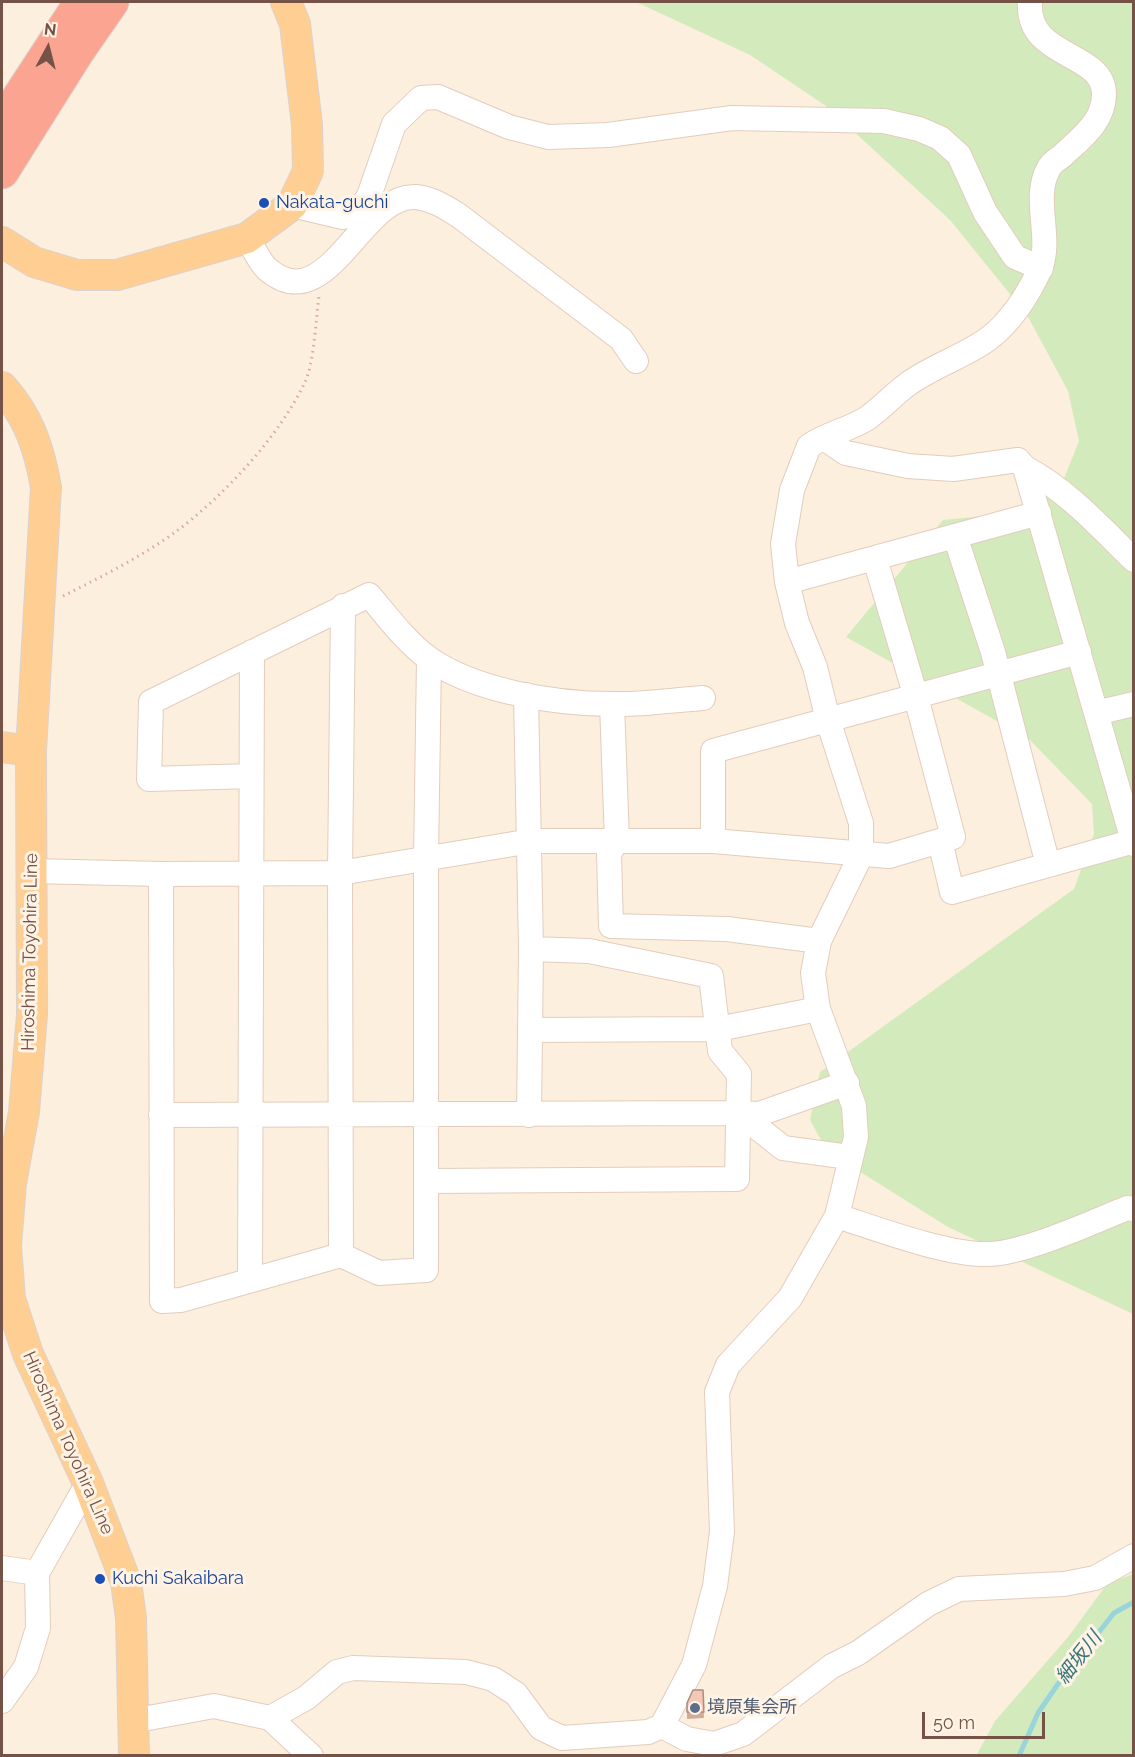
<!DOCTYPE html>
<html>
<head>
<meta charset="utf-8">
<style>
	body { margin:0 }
	#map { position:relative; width:1135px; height:1757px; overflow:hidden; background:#fdefde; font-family:Raleway,sans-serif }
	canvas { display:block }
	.frame { position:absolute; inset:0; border:3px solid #745245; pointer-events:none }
	.north { position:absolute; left:18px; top:18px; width:60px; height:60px; -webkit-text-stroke:4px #fff3e5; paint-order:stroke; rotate:7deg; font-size:16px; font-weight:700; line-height:24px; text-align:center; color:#745245 }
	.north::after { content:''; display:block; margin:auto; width:21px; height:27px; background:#745245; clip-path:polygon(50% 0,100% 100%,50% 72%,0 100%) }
	.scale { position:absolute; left:922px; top:1712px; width:123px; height:27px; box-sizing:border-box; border:3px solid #745245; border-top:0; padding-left:8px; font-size:18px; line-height:21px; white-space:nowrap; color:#745245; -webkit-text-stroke:4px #fff3e5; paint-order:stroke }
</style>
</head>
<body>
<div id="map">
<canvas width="1135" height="1757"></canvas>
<div class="frame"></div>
<div class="north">N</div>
<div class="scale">50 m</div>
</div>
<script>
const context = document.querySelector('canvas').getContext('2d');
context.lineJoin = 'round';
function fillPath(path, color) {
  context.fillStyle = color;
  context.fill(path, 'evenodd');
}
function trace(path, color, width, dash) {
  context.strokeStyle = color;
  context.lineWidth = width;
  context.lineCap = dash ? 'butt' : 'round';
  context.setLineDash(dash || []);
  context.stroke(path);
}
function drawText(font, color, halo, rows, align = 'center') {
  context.font = font + ' Raleway,"Noto Sans JP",sans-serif';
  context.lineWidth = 6;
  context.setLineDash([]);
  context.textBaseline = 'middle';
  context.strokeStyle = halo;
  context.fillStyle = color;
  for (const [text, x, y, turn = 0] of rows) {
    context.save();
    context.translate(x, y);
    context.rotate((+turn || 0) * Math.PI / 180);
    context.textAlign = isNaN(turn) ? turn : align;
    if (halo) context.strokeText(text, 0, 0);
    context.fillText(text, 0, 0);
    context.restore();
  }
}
fillPath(new Path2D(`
	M636 2H1133V1314L948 1227 827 1151 810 1120 820 1072 1074 889 1094 834 1092 804 1029 739 846 637 943 520 1004 514 1059 491 1079 441 1068 391 1027 315 950 220 826 106 750 55Z
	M1133 1574V1755L976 1756 995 1721 1068 1637 1107 1584Z`), '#d3ebbc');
trace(new Path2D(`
	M1019 1756 1038 1713 1058 1684 1114 1613 1134 1602`), '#98d4d9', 5);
const minor = new Path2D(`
	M292 205 343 217 361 208 369 196 394 124 421 98 438 97 509 127 548 137 608 135 732 118 884 121 919 129 940 138 959 155 985 212 1015 257 1041 268
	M247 238C253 247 259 261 267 269 328 321 361 193 416 197 433 199 445 207 458 215L621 339 636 361
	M824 438 846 453 908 466 953 469 1018 460 1025 468 1134 844
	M1025 468C1067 490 1100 527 1134 560
	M955 536 993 652 1048 865
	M787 582 1039 513
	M526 695 531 949 529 1115
	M612 704 617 841 609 853 611 926 727 929 819 941
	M1096 713 1134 704
	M251 776 149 779 151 702 369 595C387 616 405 641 428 658 474 691 555 704 612 704 642 705 673 700 703 698
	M713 841V751L1079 652
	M940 841 952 892 1134 841
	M31 871 161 874 340 873 531 841H713L889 856 953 837 916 697 875 559
	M161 874 162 1301 181 1300 341 1255 379 1273 426 1270V859L429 659
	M531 1030 718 1029 818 1009
	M739 1113 759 1114 847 1083
	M161 1115 739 1113 783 1148 849 1157
	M426 1181 737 1179 739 1074 720 1051 711 976 589 951 531 949
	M837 1216C878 1229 946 1255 988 1254 1022 1254 1094 1222 1127 1208L1134 1209
	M341 1255 340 873 343 606
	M250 1280 252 652
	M2 1568 37 1573
	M2 1701 26 1667 38 1628 37 1573 88 1483
	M270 1718 311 1756
	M132 1721 214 1706 270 1718 306 1698 337 1672 353 1668 466 1672 493 1679 516 1694 541 1728 562 1738 648 1732 662 1726 694 1665 715 1586 722 1532 717 1392 728 1365 790 1298 837 1216 856 1137 854 1106 818 1009 813 973 819 941 861 855V823L828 720 815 667 797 623 787 582 783 544 792 490 809 446C826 434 848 430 866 419 881 409 894 394 908 384 933 366 963 357 988 339 1010 323 1028 295 1039 271 1054 240 1031 198 1049 168 1051 163 1058 159 1062 156 1081 138 1104 122 1104 94 1104 51 1026 59 1030 2
	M662 1726 687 1739 714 1744 743 1734 832 1666 858 1653 928 1604 959 1589 1064 1584 1095 1578 1134 1556`);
const major = new Path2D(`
	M2 242 34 262 77 275H117L247 238 292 205 308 171 307 125 295 24 286 2
	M2 387C29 417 39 448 46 487L31 751 32 1015 24 1112 11 1183 6 1246 10 1299 28 1354 88 1483 126 1582 131 1618 134 1756
	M2 747 31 751`);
const highway = new Path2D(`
	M2 123 81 2
	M2 172 78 51 112 2`);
trace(minor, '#e3ccbd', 26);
trace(major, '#dbd2cf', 32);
trace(highway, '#dbd2cf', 35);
trace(new Path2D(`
	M63 596C101 577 139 558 174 533 223 497 279 437 305 382 314 364 316 318 319 296`), '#d8ac98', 3, [1.5, 4.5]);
trace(minor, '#fff', 24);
trace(major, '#ffce93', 30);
trace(highway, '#fba491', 33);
fillPath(new Path2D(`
	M703 1690 704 1718 687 1719V1703Z`), '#d2ac9b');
const building = new Path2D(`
	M693 1690H703L704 1712H687V1703Z`);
fillPath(building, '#f4c8b4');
trace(building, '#ab8c7e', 1.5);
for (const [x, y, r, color] of [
	[264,203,6,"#1a4fb4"],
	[100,1579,6,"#1a4fb4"],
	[695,1708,6,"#5c6f8a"]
]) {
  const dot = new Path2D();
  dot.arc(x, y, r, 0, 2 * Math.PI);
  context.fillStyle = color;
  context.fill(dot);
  trace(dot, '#fff3e5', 2);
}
drawText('18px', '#164399', '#fff3e5', [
	["Nakata-guchi",276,203],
	["Kuchi Sakaibara",112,1579]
], 'left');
drawText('18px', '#745245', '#fff3e5', [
	["Hiroshima Toyohira Line",30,952,-89],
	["Hiroshima Toyohira Line",68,1443,66]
]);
drawText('18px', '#4e5e75', '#fff3e5', [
	["境原集会所",707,1708]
], 'left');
drawText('italic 20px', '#39767b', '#fff3e5', [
	["細坂川",1079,1658,-52]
]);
</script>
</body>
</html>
